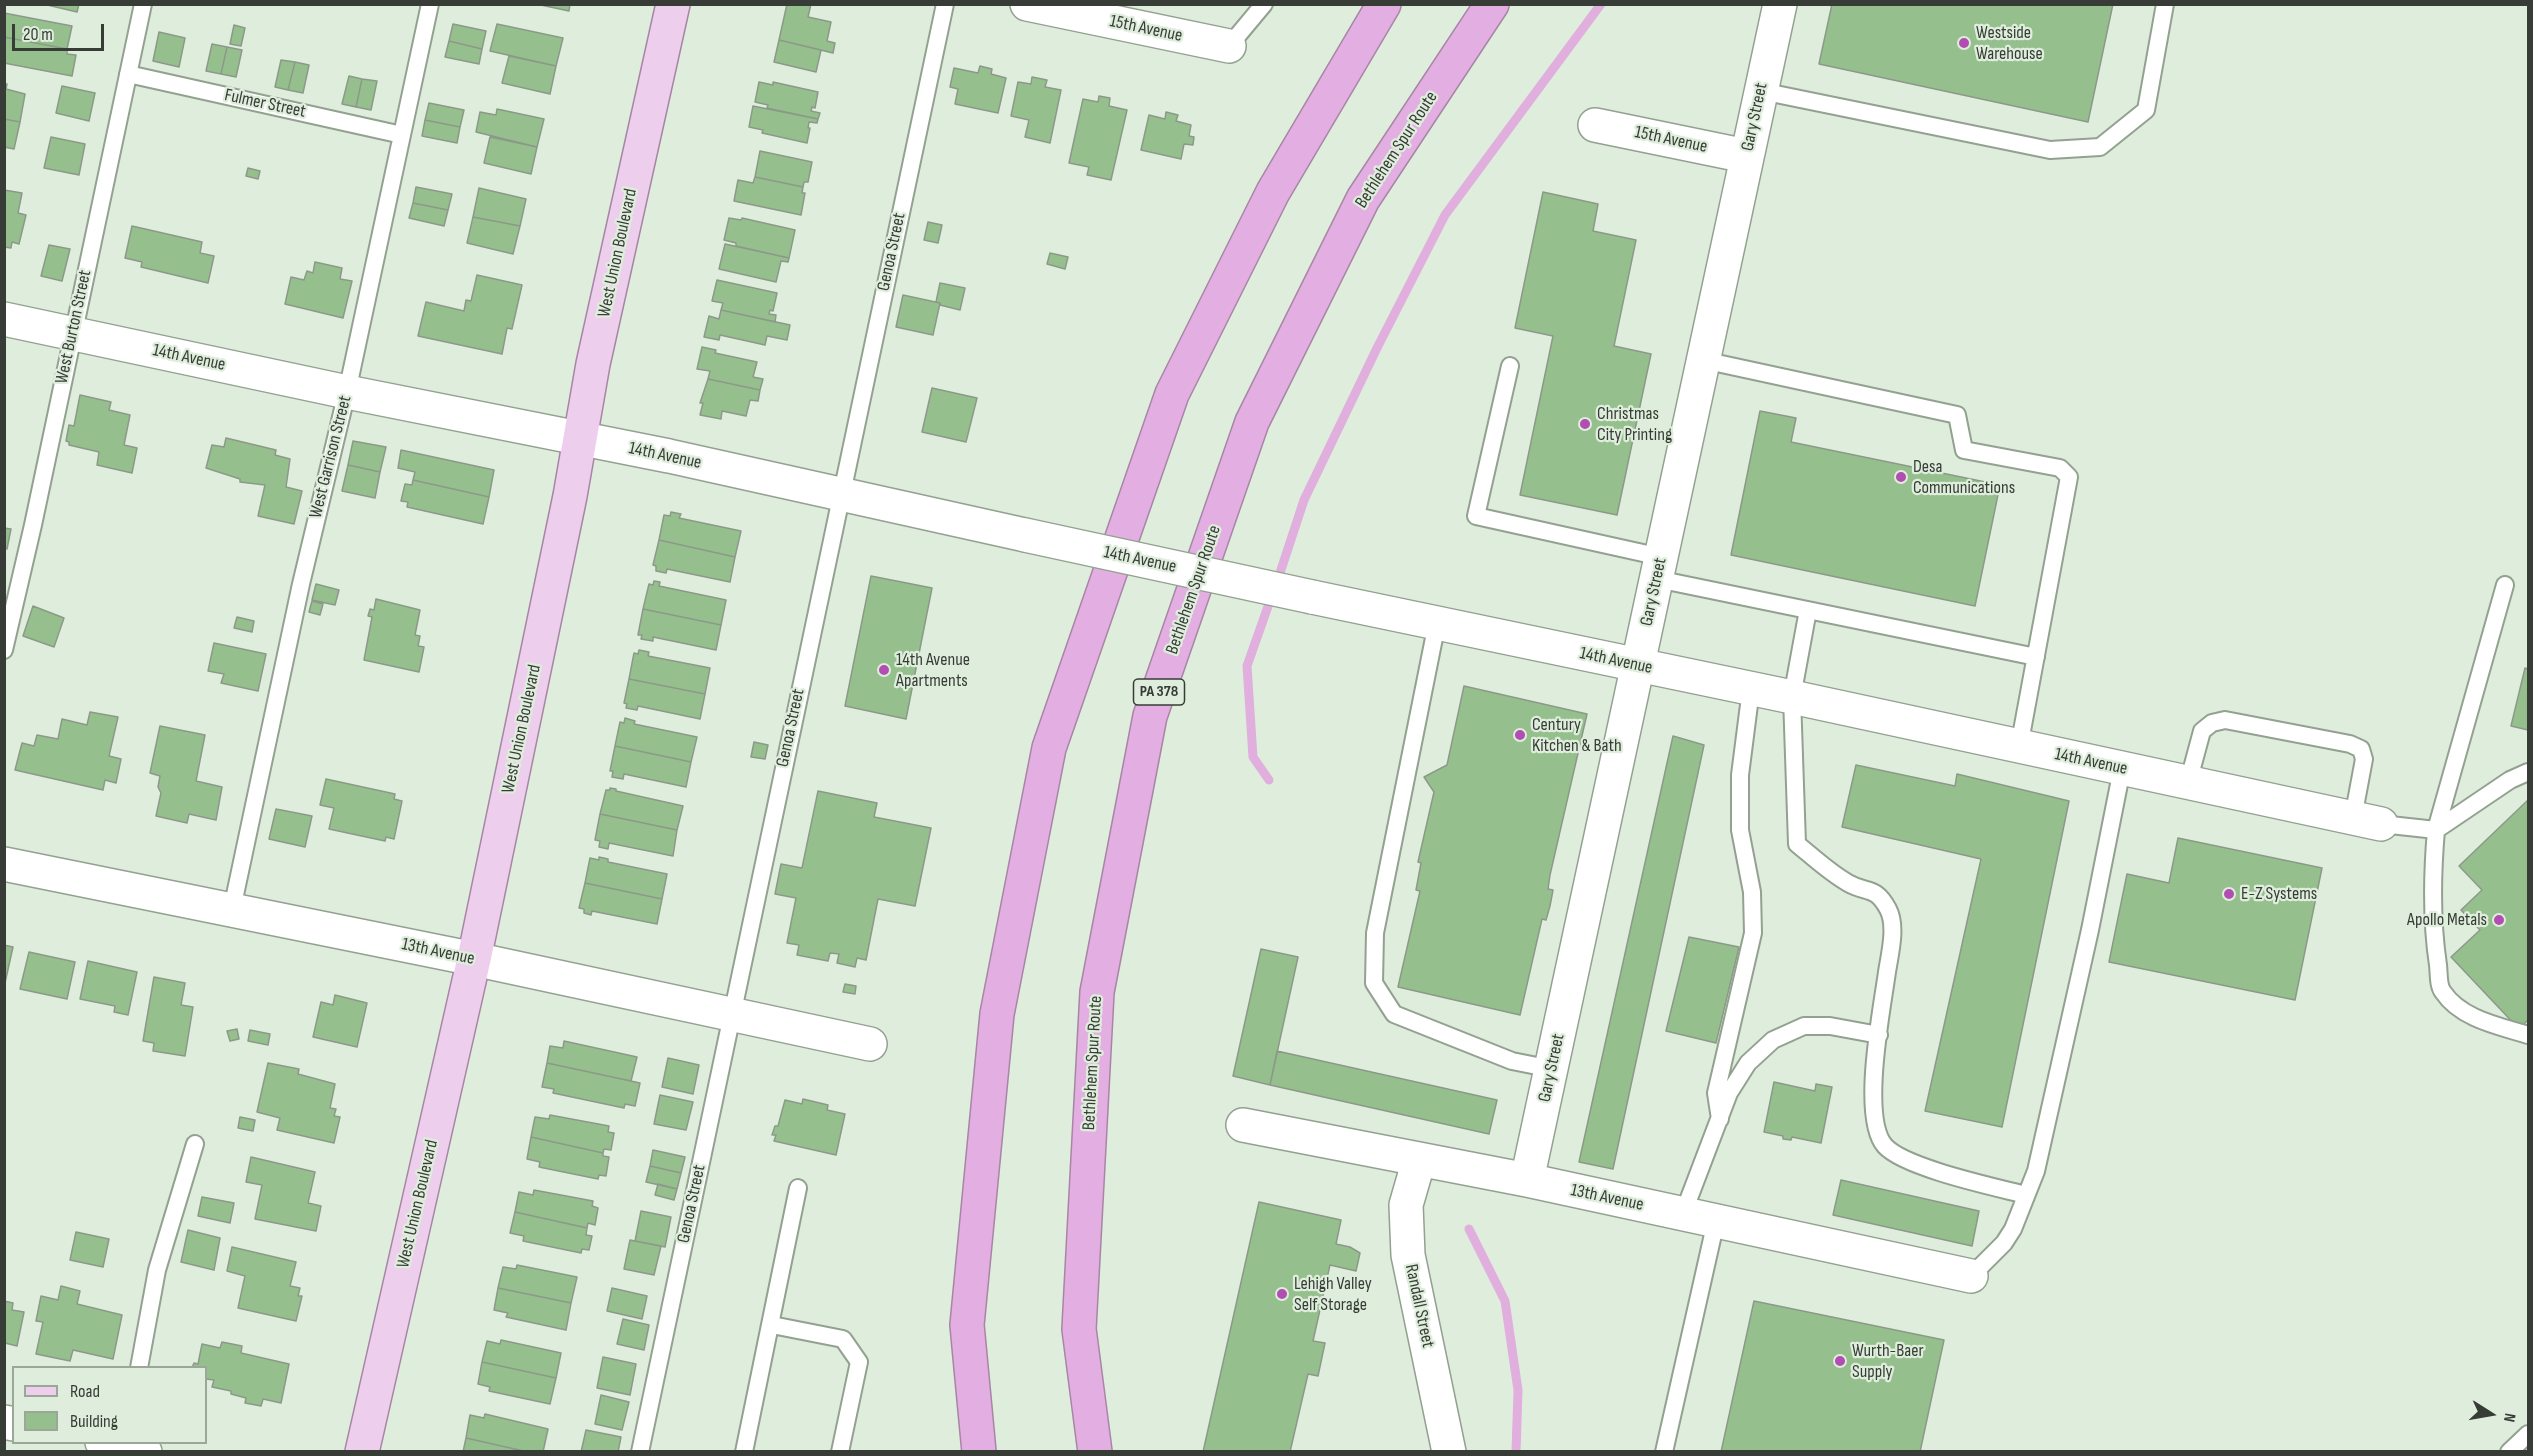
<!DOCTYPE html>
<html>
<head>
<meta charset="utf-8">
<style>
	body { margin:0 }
	#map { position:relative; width:2533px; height:1456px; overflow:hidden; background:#dfeedc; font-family:"Sofia Sans Condensed",sans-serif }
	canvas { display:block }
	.frame { position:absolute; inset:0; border:6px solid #373d36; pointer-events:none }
	.legend { position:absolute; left:12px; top:1366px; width:195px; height:78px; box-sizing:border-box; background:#dfeedc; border:2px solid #9ca79a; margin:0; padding:8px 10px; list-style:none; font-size:18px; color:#373d36 }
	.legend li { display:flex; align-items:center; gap:12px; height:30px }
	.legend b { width:30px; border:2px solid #9ca79a }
	.north { position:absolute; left:2461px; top:1384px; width:60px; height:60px; -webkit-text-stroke:4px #dfeedc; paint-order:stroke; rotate:101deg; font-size:16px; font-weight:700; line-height:24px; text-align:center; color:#373d36 }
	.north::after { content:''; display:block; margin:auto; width:21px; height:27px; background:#373d36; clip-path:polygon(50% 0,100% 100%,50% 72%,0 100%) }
	.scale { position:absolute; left:12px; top:24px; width:92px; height:27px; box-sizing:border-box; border:3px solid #373d36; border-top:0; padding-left:8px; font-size:18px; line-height:21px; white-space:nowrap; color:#373d36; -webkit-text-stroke:4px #dfeedc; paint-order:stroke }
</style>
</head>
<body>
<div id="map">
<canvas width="2533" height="1456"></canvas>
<div class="frame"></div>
<ul class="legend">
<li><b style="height:8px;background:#eeceed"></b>Road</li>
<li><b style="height:16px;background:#95c08d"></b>Building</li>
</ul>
<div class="north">N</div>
<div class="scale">20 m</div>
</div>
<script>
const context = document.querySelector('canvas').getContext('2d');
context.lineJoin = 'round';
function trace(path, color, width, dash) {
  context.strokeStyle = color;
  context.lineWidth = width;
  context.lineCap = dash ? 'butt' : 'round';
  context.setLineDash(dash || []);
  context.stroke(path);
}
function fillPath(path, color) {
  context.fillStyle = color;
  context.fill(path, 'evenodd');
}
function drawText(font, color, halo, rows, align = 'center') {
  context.font = font + ' "Sofia Sans Condensed",sans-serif';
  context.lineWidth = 4.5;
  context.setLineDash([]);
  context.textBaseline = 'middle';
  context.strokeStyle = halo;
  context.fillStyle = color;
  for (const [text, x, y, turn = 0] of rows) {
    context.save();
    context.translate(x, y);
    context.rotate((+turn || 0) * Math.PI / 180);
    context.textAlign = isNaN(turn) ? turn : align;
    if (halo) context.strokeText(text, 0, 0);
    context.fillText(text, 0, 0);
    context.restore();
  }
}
trace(new Path2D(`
	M1277 582 1304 500 1377 348 1445 215 1601 4
	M1269 780 1253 757 1247 666 1272 595
	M1469 1229 1505 1301 1518 1390 1516 1452`), '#e0afde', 9);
const building = new Path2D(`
	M43 4H79L77 12Z
	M536 4H570L569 11Z
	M787 4H811L808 17 831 22 827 41 835 43 833 53 779 40Z
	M1832 4H2113L2088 122 1819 64Z
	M4 13 72 26 67 49 4 37Z
	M453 24 486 31 482 49 449 41Z
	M497 24 563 38 556 66 490 51Z
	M234 25 245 28 241 46 230 44Z
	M159 32 185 38 179 67 153 61Z
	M4 37 67 49V54L76 55 72 76 4 63Z
	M779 40 821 50 816 72 774 62Z
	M449 41 482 49 479 64 445 57Z
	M212 44 227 47 221 74 206 71Z
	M227 47 242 50 236 77 221 74Z
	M509 56 556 66 550 94 502 83Z
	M281 60 295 62 288 90 275 87Z
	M295 62 309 65 303 93 288 90Z
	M980 66 992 69 991 74 1006 78 998 113 955 104 958 89 950 87 954 68 978 73Z
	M349 76 362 79 356 107 342 104Z
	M1032 77 1047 80 1045 87 1061 90 1050 143 1025 137 1029 120 1011 116 1018 82 1031 84Z
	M362 79 377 81 371 110 356 107Z
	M759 82 773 85V82L818 92 815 108 812 107 811 111 820 113 818 119 767 108 768 105 755 102Z
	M4 84H7L6 89 25 94 20 122 4 119Z
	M62 86 95 93 89 121 56 113Z
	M1099 96 1110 98 1109 106 1127 110 1111 180 1087 175 1089 167 1069 163 1083 99 1098 102Z
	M429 103 464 110 460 127 425 120Z
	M753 106 818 119 817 123 809 122 808 128H810L807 143 762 133 763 130 749 127Z
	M497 109 544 119 537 147 476 132 480 112 496 115Z
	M1166 112 1178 115 1176 121 1191 125 1189 136 1194 137 1193 145 1184 144 1181 159 1141 150 1149 115 1165 119Z
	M4 119 20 122 14 149 4 147Z
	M425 120 460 127 457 143 422 136Z
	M51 137 85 144 79 175 44 168Z
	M490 137 537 147 531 174 484 163Z
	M760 151 812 162 808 182H804L803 187 755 177Z
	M248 168 260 171 258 179 246 176Z
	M755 177 803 187 802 193H805L801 215 734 201 738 180 753 183Z
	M416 187 452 194 448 210 413 203Z
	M479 188 526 199 520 226 473 217Z
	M4 190 22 193 18 213 26 215 19 244 12 242 11 248 4 247Z
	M1543 192 1598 204 1593 231 1636 240 1614 346 1651 354 1617 515 1520 495 1553 336 1515 328Z
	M413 203 448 210 444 226 409 218Z
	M473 217 520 226 513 254 467 243Z
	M729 218 741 220 742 218 795 230 789 258 736 246V243L724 240Z
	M928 222 942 225 938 243 924 240Z
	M132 226 202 242 200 253 214 256 208 283 141 267 142 262 125 258Z
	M725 244 789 258 788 262 781 261 776 282 719 269Z
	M49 245 70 249 62 281 41 276Z
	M1050 253 1068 257 1065 269 1047 264Z
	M315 262 342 268 340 279 352 281 343 318 285 304 291 277 304 280 307 271 313 273Z
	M477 275 522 285 512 329 507 328 502 354 418 336 426 302 464 311 466 300 471 301Z
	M717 280 777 293 773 311 770 310 769 314 776 315 775 322 721 310 723 303 712 301Z
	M940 283 965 288 960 310 940 305V303L936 302Z
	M903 295 940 303 933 335 896 327Z
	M721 310 790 325 787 340 767 336 765 345 720 335 719 340 704 337 709 316 719 319Z
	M702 347 716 350 715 353 757 362 753 377 763 379 760 390 708 379 710 371 697 369Z
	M708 379 760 390 758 401 750 400 746 416 722 411 721 419 700 415 703 403H700Z
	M932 388 977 398 966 442 922 432Z
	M80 395 111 402 109 410 130 415 124 445 137 448 132 473 97 465 99 452 69 445V442L66 441 69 425 74 426Z
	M1760 411 1796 418 1791 442 2000 485 1975 606 1731 555Z
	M226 438 276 450 275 455 290 459 286 487 302 491 294 524 258 516 265 485 240 482V479L206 468 212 445 224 447Z
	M353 441 386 447 380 472 348 465Z
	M401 450 494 470 489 497 413 480 415 472 398 468Z
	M348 465 380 472 375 498 342 491Z
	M413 480 489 497 483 524 407 507 408 502 401 501 405 484 412 485Z
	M671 512 681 514 679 518 741 531 735 557 659 540 664 515 670 516Z
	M4 528 11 529 7 549 4 548Z
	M659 540 735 557 730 582 667 569 666 573 656 571V566L653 565Z
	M871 576 932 588 906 719 845 706Z
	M654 581 660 582 659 586 726 600 721 625 643 609 649 584 653 585Z
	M316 584 339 590 335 605 312 600Z
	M376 599 420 610 415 635 420 636 418 646 424 647 419 672 364 660 372 617 368 616 370 609 374 610Z
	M312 601 323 604 320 615 309 612Z
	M33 606 64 618 54 647 23 636Z
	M643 609 721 625 716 650 653 637V641L641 639 642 635H638Z
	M237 617 254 621 252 632 234 628Z
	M214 643 266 654 258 691 221 683 224 674 208 671Z
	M639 650 649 652 648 656 710 668 705 694 629 679 634 653 638 654Z
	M2525 668 2528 669V730L2511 726Z
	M629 679 705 694 700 719 638 706 637 710 626 708 627 704 624 703Z
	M1464 686 1587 714 1550 875 1548 889 1553 890 1550 906 1546 920 1542 919 1520 1015 1398 987 1420 891 1416 890 1421 863 1418 862 1434 792 1424 777 1447 765Z
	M90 712 118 717 109 756 121 759 116 783 105 780 103 790 15 770 22 743 34 746 37 735 58 739 62 719 87 725Z
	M625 718 635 721 634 724 697 737 691 762 615 746 620 722 624 723Z
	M160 726 205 735 196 781 222 787 216 820 189 814 187 823 156 816 161 793 158 787 160 776 150 773Z
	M1673 736 1704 745 1613 1169 1579 1162Z
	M754 742 768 745 765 759 751 757Z
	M615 746 691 762 686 787 624 774 623 779 612 777 613 771H610Z
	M1856 765 1955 786 1957 774 2069 801 2002 1127 1925 1111 1981 859 1842 827Z
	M326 779 395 794 394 799 402 801 394 839 386 837 385 841 329 829 334 808 320 805Z
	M610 788 616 789V791L683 806 677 830 600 814 606 790H610Z
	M818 791 877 803 874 817 931 828 915 906 878 899 866 960 857 958 855 967 837 963 839 954 830 953 828 961 797 955 799 945 787 943 796 898 775 894 781 864 802 868Z
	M2528 800V1020L2519 1029 2451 957 2480 930 2461 910 2482 890 2459 866Z
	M276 809 312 816 305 847 269 839Z
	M600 814 677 830 673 856 609 843 608 849 599 847 600 841 595 840Z
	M2178 838 2322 868 2295 1000 2109 962 2127 874 2169 883Z
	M599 857 608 859V862L667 874 662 899 585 883 590 858 599 860Z
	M585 883 662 899 657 924 592 911 591 915 584 913V909L579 908Z
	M1689 937 1739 947 1716 1043 1666 1031Z
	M4 945 13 947 5 983 4 982Z
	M1261 949 1298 957 1270 1085 1233 1076Z
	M29 952 75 962 67 999 20 989Z
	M88 961 137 972 128 1015 114 1012 115 1006 80 999Z
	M154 977 185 983 181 1005 193 1007 185 1056 153 1051 154 1043 143 1041Z
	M845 984 856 986 855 994 843 992Z
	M335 995 367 1003 357 1047 313 1037 321 1002 333 1005Z
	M237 1029 239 1039 230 1041 227 1031Z
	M250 1030 270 1034 268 1045 248 1041Z
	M564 1041 637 1057 631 1081 547 1063 550 1046 563 1048Z
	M1277 1051 1497 1100 1489 1134 1270 1085Z
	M668 1058 699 1065 693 1094 662 1087Z
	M268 1063 299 1069 298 1074 335 1084 330 1108 336 1109 334 1116 340 1117 334 1143 277 1130 280 1118 257 1112Z
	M547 1063 640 1083 635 1106 625 1104 624 1108 553 1093 554 1089 542 1087Z
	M1774 1082 1815 1091 1816 1084 1832 1087 1821 1143 1792 1137 1791 1140 1783 1139V1136L1764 1132Z
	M660 1095 693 1102 686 1130 654 1124Z
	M803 1099 828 1105 827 1110 845 1114 836 1155 774 1141 776 1135H772L775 1126H778L785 1100 802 1104Z
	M550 1115 609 1126 608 1132 614 1133 611 1150 604 1149 603 1153 531 1137 535 1117 549 1119Z
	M240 1117 255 1120 253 1131 238 1128Z
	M531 1137 603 1153V1156L609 1157 606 1176 599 1175 598 1179 539 1167 540 1162 527 1159Z
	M653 1150 685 1157 681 1173 650 1166Z
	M251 1157 315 1172 308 1203 321 1206 316 1231 255 1219 262 1185 246 1182Z
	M650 1166 681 1173 677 1189 646 1182Z
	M1841 1180 1979 1211 1972 1246 1833 1215Z
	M658 1184 677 1189 674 1200 655 1195Z
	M534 1190 593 1201 592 1206 598 1208 595 1225 588 1223 587 1228 515 1212 519 1192 533 1195Z
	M202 1197 234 1203 230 1223 198 1216Z
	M1259 1202 1341 1220 1336 1244 1350 1247 1360 1253 1356 1271 1330 1265 1313 1341 1325 1343 1318 1376 1308 1374 1290 1452H1203Z
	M641 1211 671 1217 665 1247 635 1241Z
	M515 1212 587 1228 586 1235 592 1236 589 1250 582 1249 581 1253 523 1241 524 1236 510 1233Z
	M188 1230 220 1238 214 1270 181 1262Z
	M76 1232 109 1239 103 1267 70 1260Z
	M630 1240 661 1246 654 1275 624 1269Z
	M232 1247 296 1262 290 1286 300 1288 298 1296H302L296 1321 238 1308 245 1276 227 1271Z
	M517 1265 577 1277 571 1303 498 1288 503 1267 516 1269Z
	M61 1286 80 1291 77 1304 122 1315 113 1359 73 1350 70 1361 36 1354 43 1322 36 1321 41 1296 58 1300Z
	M498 1288 571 1303 566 1330 506 1317 508 1313 494 1310Z
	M612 1288 647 1296 642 1319 607 1311Z
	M4 1301 13 1303 12 1310 24 1312 17 1346 5 1343 4 1346Z
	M1754 1301 1944 1340 1920 1452H1721Z
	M623 1319 649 1325 644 1350 617 1344Z
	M501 1340 561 1353 556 1378 482 1362 487 1341 500 1344Z
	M222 1342 242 1346 241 1353 289 1364 281 1403 263 1399 261 1406 245 1403 246 1398 231 1394V1391L212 1387 214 1380 206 1379V1368H192L194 1363 198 1364 202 1344 220 1348Z
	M603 1357 636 1364 630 1395 597 1388Z
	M482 1362 556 1378 550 1404 489 1391 490 1387 478 1384Z
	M601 1395 629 1402 622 1430 595 1424Z
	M485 1414 548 1429 543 1452H528L466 1438 470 1415 484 1418Z
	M586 1430 621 1437 618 1452H581Z
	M466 1438 528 1452H463Z`);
fillPath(building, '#95c08d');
trace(building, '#8c9989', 1.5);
const lane = new Path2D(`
	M1229 46 1264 4
	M128 74 402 135
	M1761 91 2050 150 2100 147 2146 110 2165 4
	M1703 360 1957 415 1964 450 2060 468 2069 477 2019 747
	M1510 366 1476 516 1661 557
	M1657 579 2036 657
	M1808 610 1792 697 1797 844C1813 857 1830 873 1848 883 1867 894 1875 885 1888 909 1897 926 1890 953 1887 972 1882 1009 1860 1118 1885 1146 1905 1168 1995 1187 2026 1195
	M1437 623 1375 933 1374 983 1394 1014 1512 1061 1552 1069
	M4 650 33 525 143 4
	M2528 772 2510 780 2436 830C2432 876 2431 919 2438 965 2439 973 2438 986 2443 992 2461 1019 2499 1026 2528 1035
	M2188 783 2202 731 2212 723 2225 720 2350 744 2361 749 2364 759 2353 818
	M2381 824 2436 830 2505 585
	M232 909 301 584 347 392 430 4
	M1720 1119 1716 1093 1753 933 1752 892 1740 830V775L1751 689
	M1683 1214 1729 1093 1748 1063 1773 1040 1804 1026H1830L1879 1035
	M1971 1276 2004 1243 2013 1229 2036 1171 2090 930 2122 769
	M772 1325 843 1339 859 1362 840 1452
	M139 1368 157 1270 195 1144
	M640 1452 945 4
	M744 1452 798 1188
	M1664 1452 1716 1221
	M2509 1452 2528 1434`);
const street = new Path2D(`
	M1027 4 1229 46
	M1595 125 1746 156
	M4 319 347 392 669 456 1025 535
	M1312 597 1792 697 2381 824
	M4 864 474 959 870 1044
	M1243 1125 1527 1180 1971 1276
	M1419 1160 1406 1205 1408 1255 1449 1452
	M1527 1180 1780 4
	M4 1422 14 1424
	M102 1442 145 1452`);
const primary = new Path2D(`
	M362 1452 474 959 570 496 593 364 673 4`);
const highway = new Path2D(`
	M979 1452 967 1325 997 1014 1049 748 1172 394 1273 192 1384 4
	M1095 1452 1079 1329 1097 992 1150 716 1252 422 1363 199 1492 4`);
trace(lane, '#93a190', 20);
trace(street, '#93a190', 36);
trace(primary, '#a786a5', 36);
trace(highway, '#a786a5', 36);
trace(lane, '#fff', 16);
trace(street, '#fff', 33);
trace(primary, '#eeceed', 33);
trace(highway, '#e3aee1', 33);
const streetBridge = new Path2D(`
	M1025 535 1312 597`);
trace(streetBridge, '#93a190', 36, []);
trace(streetBridge, '#fff', 33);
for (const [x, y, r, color] of [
	[1964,43,6,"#b24db2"],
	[1585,424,6,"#b24db2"],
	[1901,477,6,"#b24db2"],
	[884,670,6,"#b24db2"],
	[1520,735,6,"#b24db2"],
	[2229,894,6,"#b24db2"],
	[2499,920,6,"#b24db2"],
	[1282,1294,6,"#b24db2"],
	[1840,1361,6,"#b24db2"]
]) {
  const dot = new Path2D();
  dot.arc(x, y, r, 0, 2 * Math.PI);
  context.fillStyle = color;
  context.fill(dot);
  trace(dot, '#dfeedc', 2);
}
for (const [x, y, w] of [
	[1159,692,51]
]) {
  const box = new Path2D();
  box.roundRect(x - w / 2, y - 13, w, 26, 4.5);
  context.fillStyle = '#dfeedc';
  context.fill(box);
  trace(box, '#373d36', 1.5);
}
drawText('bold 16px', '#373d36', null, [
	["PA 378",1159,692]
]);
drawText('18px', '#373d36', '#dfeedc', [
	["15th Avenue",1146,29,12],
	["Fulmer Street",265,104,12],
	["Gary Street",1755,117,-78],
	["15th Avenue",1671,140,12],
	["Bethlehem Spur Route",1397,150,-57],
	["Genoa Street",892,252,-78],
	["West Union Boulevard",618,253,-78],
	["West Burton Street",74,327,-78],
	["14th Avenue",189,358,12],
	["14th Avenue",665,456,12],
	["West Garrison Street",331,457,-76],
	["14th Avenue",1140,560,12],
	["Bethlehem Spur Route",1194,590,-71],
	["Gary Street",1654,592,-78],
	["14th Avenue",1616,661,12],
	["Genoa Street",791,728,-78],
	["West Union Boulevard",522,729,-78],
	["14th Avenue",2091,762,12],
	["13th Avenue",438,952,12],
	["Bethlehem Spur Route",1093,1063,-87],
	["Gary Street",1552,1068,-78],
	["13th Avenue",1607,1198,12],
	["West Union Boulevard",418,1204,-77],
	["Genoa Street",692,1204,-78],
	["Randall Street",1419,1306,78]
]);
drawText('18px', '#373d36', '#dfeedc', [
	["Westside",1976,33],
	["Warehouse",1976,54],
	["Christmas",1597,414],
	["City Printing",1597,435],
	["Desa",1913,467],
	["Communications",1913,488],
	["14th Avenue",896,660],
	["Apartments",896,681],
	["Century",1532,725],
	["Kitchen & Bath",1532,746],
	["E-Z Systems",2241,894],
	["Apollo Metals",2487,920,"right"],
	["Lehigh Valley",1294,1284],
	["Self Storage",1294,1305],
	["Wurth-Baer",1852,1351],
	["Supply",1852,1372]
], 'left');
</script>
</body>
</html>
